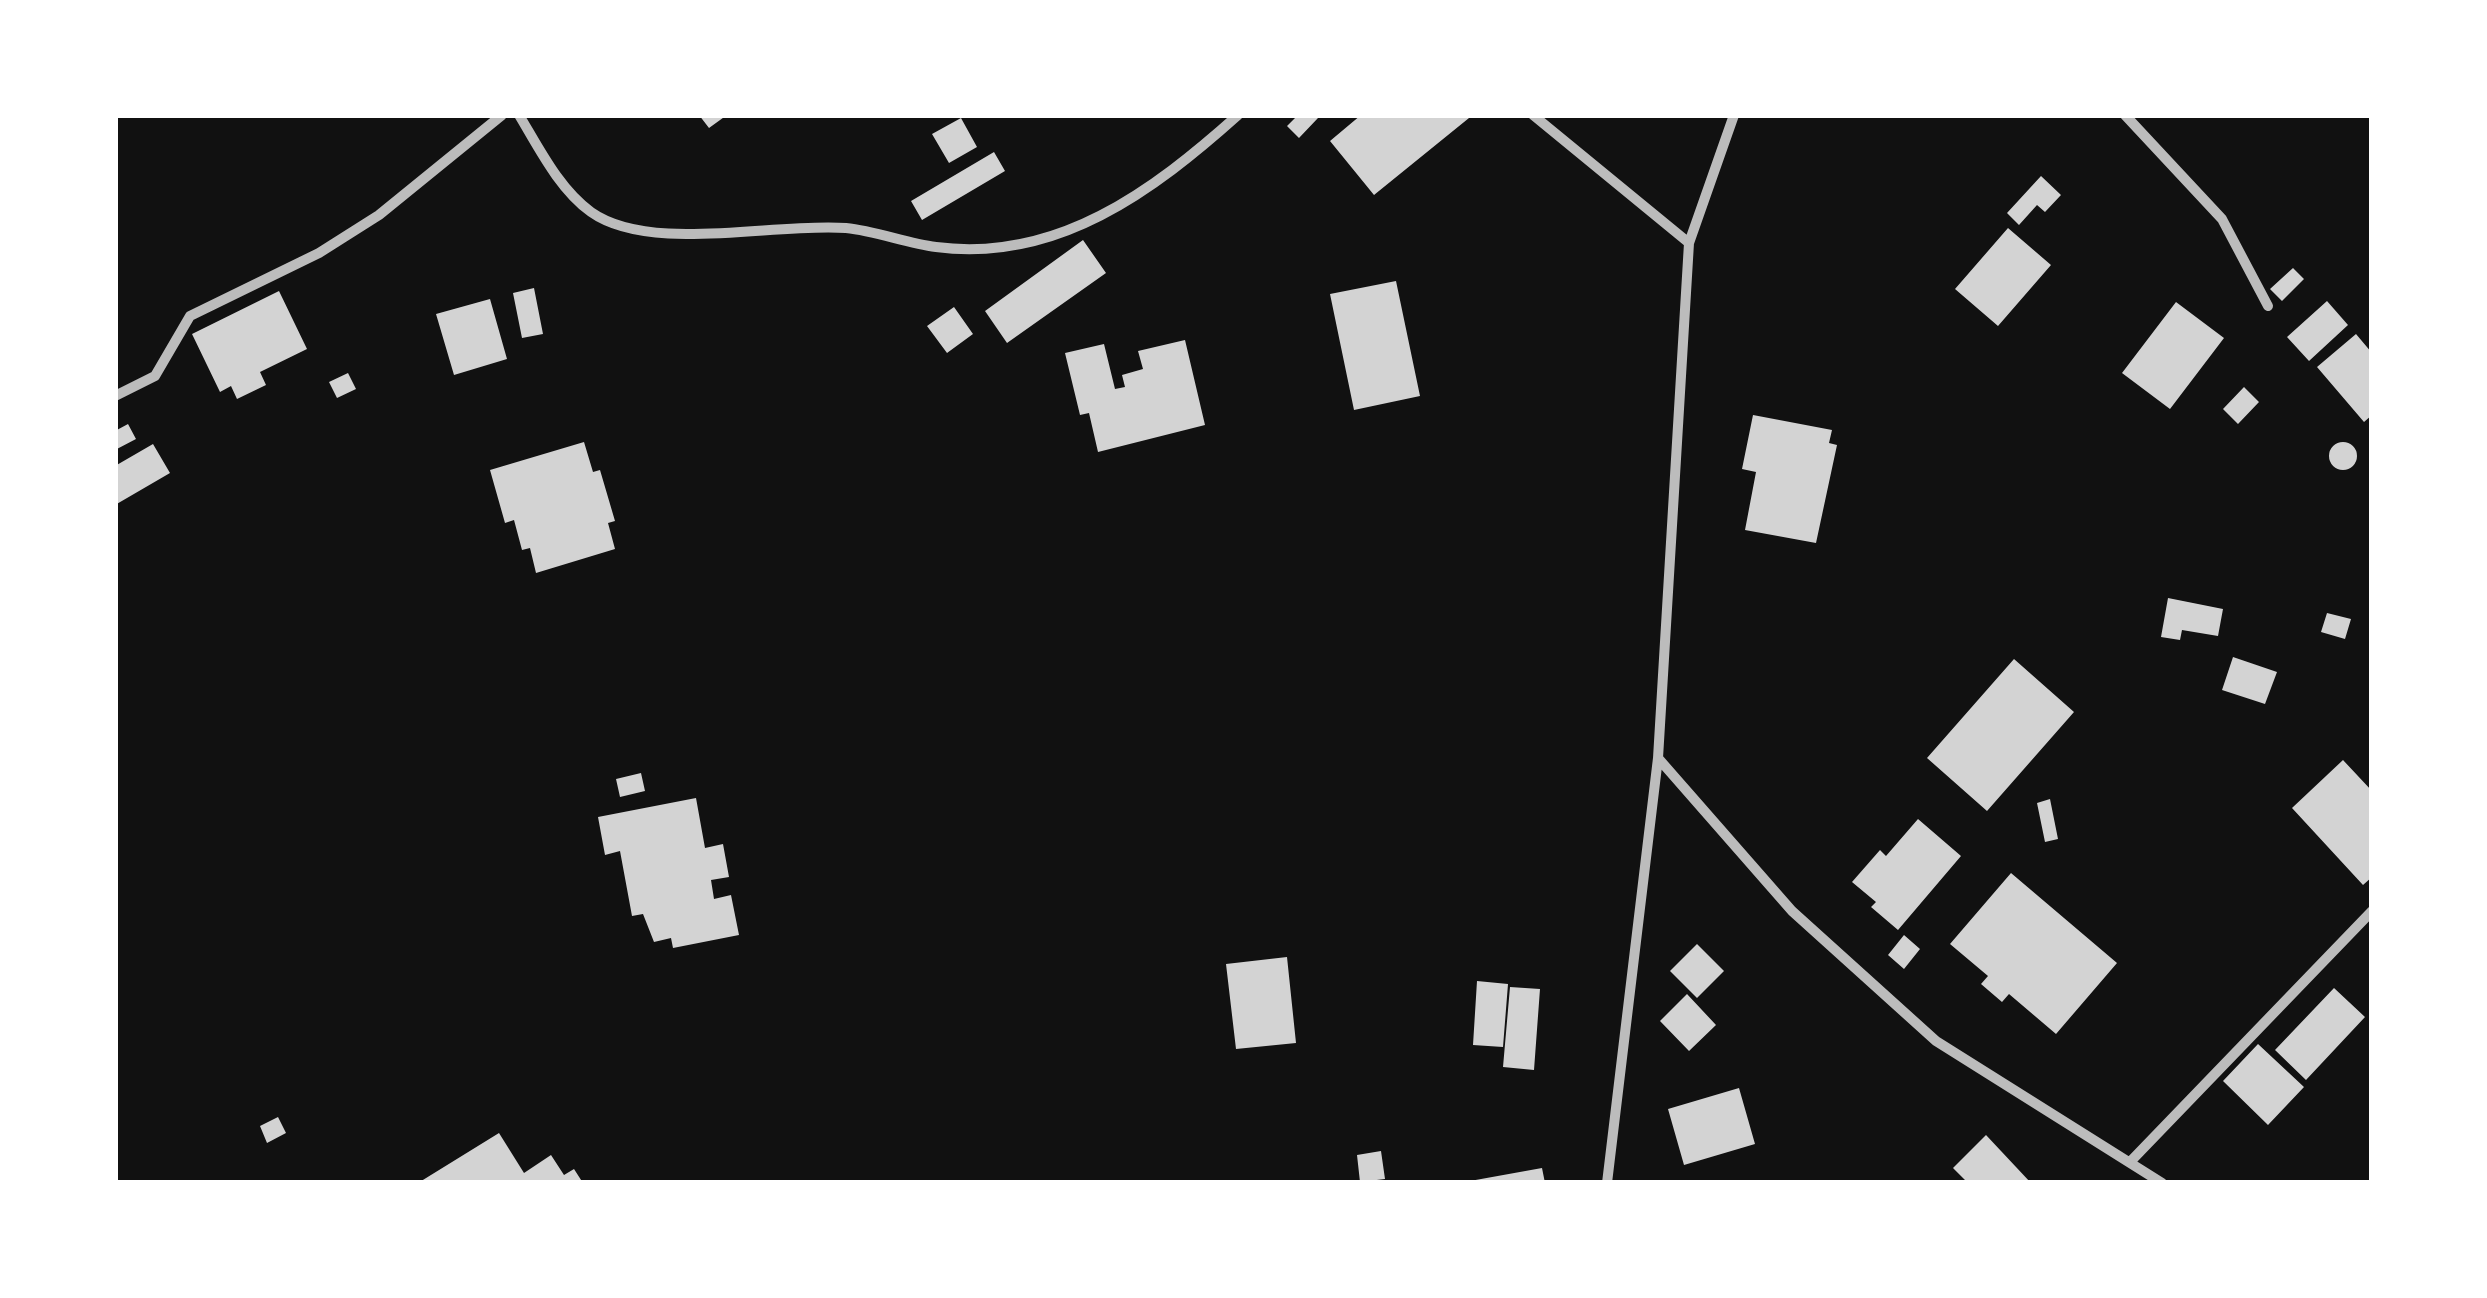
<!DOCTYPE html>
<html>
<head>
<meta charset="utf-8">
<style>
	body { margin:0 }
	#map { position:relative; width:2487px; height:1298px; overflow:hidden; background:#111; font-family:Montserrat,sans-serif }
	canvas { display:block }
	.frame { position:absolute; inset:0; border:118px solid #fff; pointer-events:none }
</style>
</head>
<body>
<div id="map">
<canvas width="2487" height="1298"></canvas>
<div class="frame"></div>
</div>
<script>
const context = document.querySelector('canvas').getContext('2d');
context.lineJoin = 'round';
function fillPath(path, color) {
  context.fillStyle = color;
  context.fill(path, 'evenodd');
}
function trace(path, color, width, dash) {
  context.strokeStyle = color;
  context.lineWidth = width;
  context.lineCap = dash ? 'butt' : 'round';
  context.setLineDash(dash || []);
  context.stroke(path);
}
fillPath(new Path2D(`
	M699 115H727L709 128Z
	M1298 115 1318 118 1299 138 1287 126Z
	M1361 115H1467L1469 118 1374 195 1330 141Z
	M961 118 977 147 949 163 932 134Z
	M994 152 1005 171 922 220 911 201Z
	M2041 176 2061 195 2045 212 2037 205 2019 225 2007 213Z
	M2008 228 2051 265 1998 326 1955 289Z
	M1083 240 1106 273 1007 343 985 311Z
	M2293 268 2304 279 2282 301 2270 289Z
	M1396 281 1420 396 1354 410 1330 294Z
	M534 288 543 334 522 338 513 293Z
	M279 291 307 349 260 372 266 385 237 399 231 386 220 392 192 334Z
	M490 299 507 359 454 375 436 314Z
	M2327 301 2348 325 2309 361 2287 337Z
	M2176 302 2224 338 2170 409 2122 373Z
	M954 307 973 334 947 353 927 326Z
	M2356 334 2372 353V415L2364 422 2317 367Z
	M1185 340 1205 425 1098 452 1089 413 1080 415 1065 353 1104 344 1115 389 1125 387 1122 375 1143 369 1138 351Z
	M348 373 356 389 337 398 329 382Z
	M2244 387 2259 402 2238 424 2223 409Z
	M1753 415 1832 430 1829 443 1837 445 1816 543 1745 530 1756 472 1742 469Z
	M128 424 136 439 115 450V431Z
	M584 442 593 472 600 470 615 521 608 523 615 549 536 573 530 548 522 550 514 520 505 523 490 470Z
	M2329 456a14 14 0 1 1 28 0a14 14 0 1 1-28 0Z
	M153 444 170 473 115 505V466Z
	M2168 598 2223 609 2218 636 2182 630 2180 640 2161 637Z
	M2327 613 2351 619 2345 639 2321 632Z
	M2233 657 2277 672 2265 704 2222 690Z
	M2014 659 2074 712 1987 811 1927 758Z
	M2343 760 2372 791V877L2363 885 2292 808Z
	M641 773 645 791 620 797 616 779Z
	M696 798 705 848 723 844 729 877 711 880 714 899 731 895 739 935 673 948 671 938 654 942 643 914 632 916 620 851 605 855 598 817Z
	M2050 799 2058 839 2045 842 2037 803Z
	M1918 819 1961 856 1898 930 1871 907 1876 902 1852 882 1880 850 1886 856Z
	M2011 873 2117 963 2056 1034 2009 994 2002 1002 1981 984 1988 976 1950 944Z
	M1904 935 1920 949 1904 969 1888 955Z
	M1697 944 1724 971 1697 998 1670 971Z
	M1287 957 1296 1043 1236 1049 1226 964Z
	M1477 981 1508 984 1503 1047 1473 1045Z
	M1510 987 1540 989 1534 1070 1503 1067Z
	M2334 988 2365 1017 2306 1080 2275 1050Z
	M1687 994 1716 1025 1689 1051 1660 1021Z
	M2258 1044 2304 1087 2268 1125 2223 1081Z
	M1739 1088 1755 1144 1684 1165 1668 1109Z
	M278 1117 286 1133 267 1143 260 1126Z
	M499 1133 524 1173 551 1155 564 1175 574 1169 583 1183H418Z
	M1986 1135 2031 1183H1968L1953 1168Z
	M1381 1151 1385 1179 1360 1182 1357 1155Z
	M1542 1168 1545 1183H1470V1181Z`), '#d3d3d3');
trace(new Path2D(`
	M519 115C539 148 559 189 591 212 650 254 776 222 846 228 876 231 906 243 936 247 1057 263 1153 191 1238 115
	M1533 115 1689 243
	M2125 115 2222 219 2268 306
	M115 396 155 376 190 316 319 253 379 215 502 115
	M1658 758 1792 911 1936 1041 2162 1183
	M2130 1162 2372 911
	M1607 1183 1658 758 1689 243 1734 115`), '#bcbcbc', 10);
</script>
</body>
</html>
